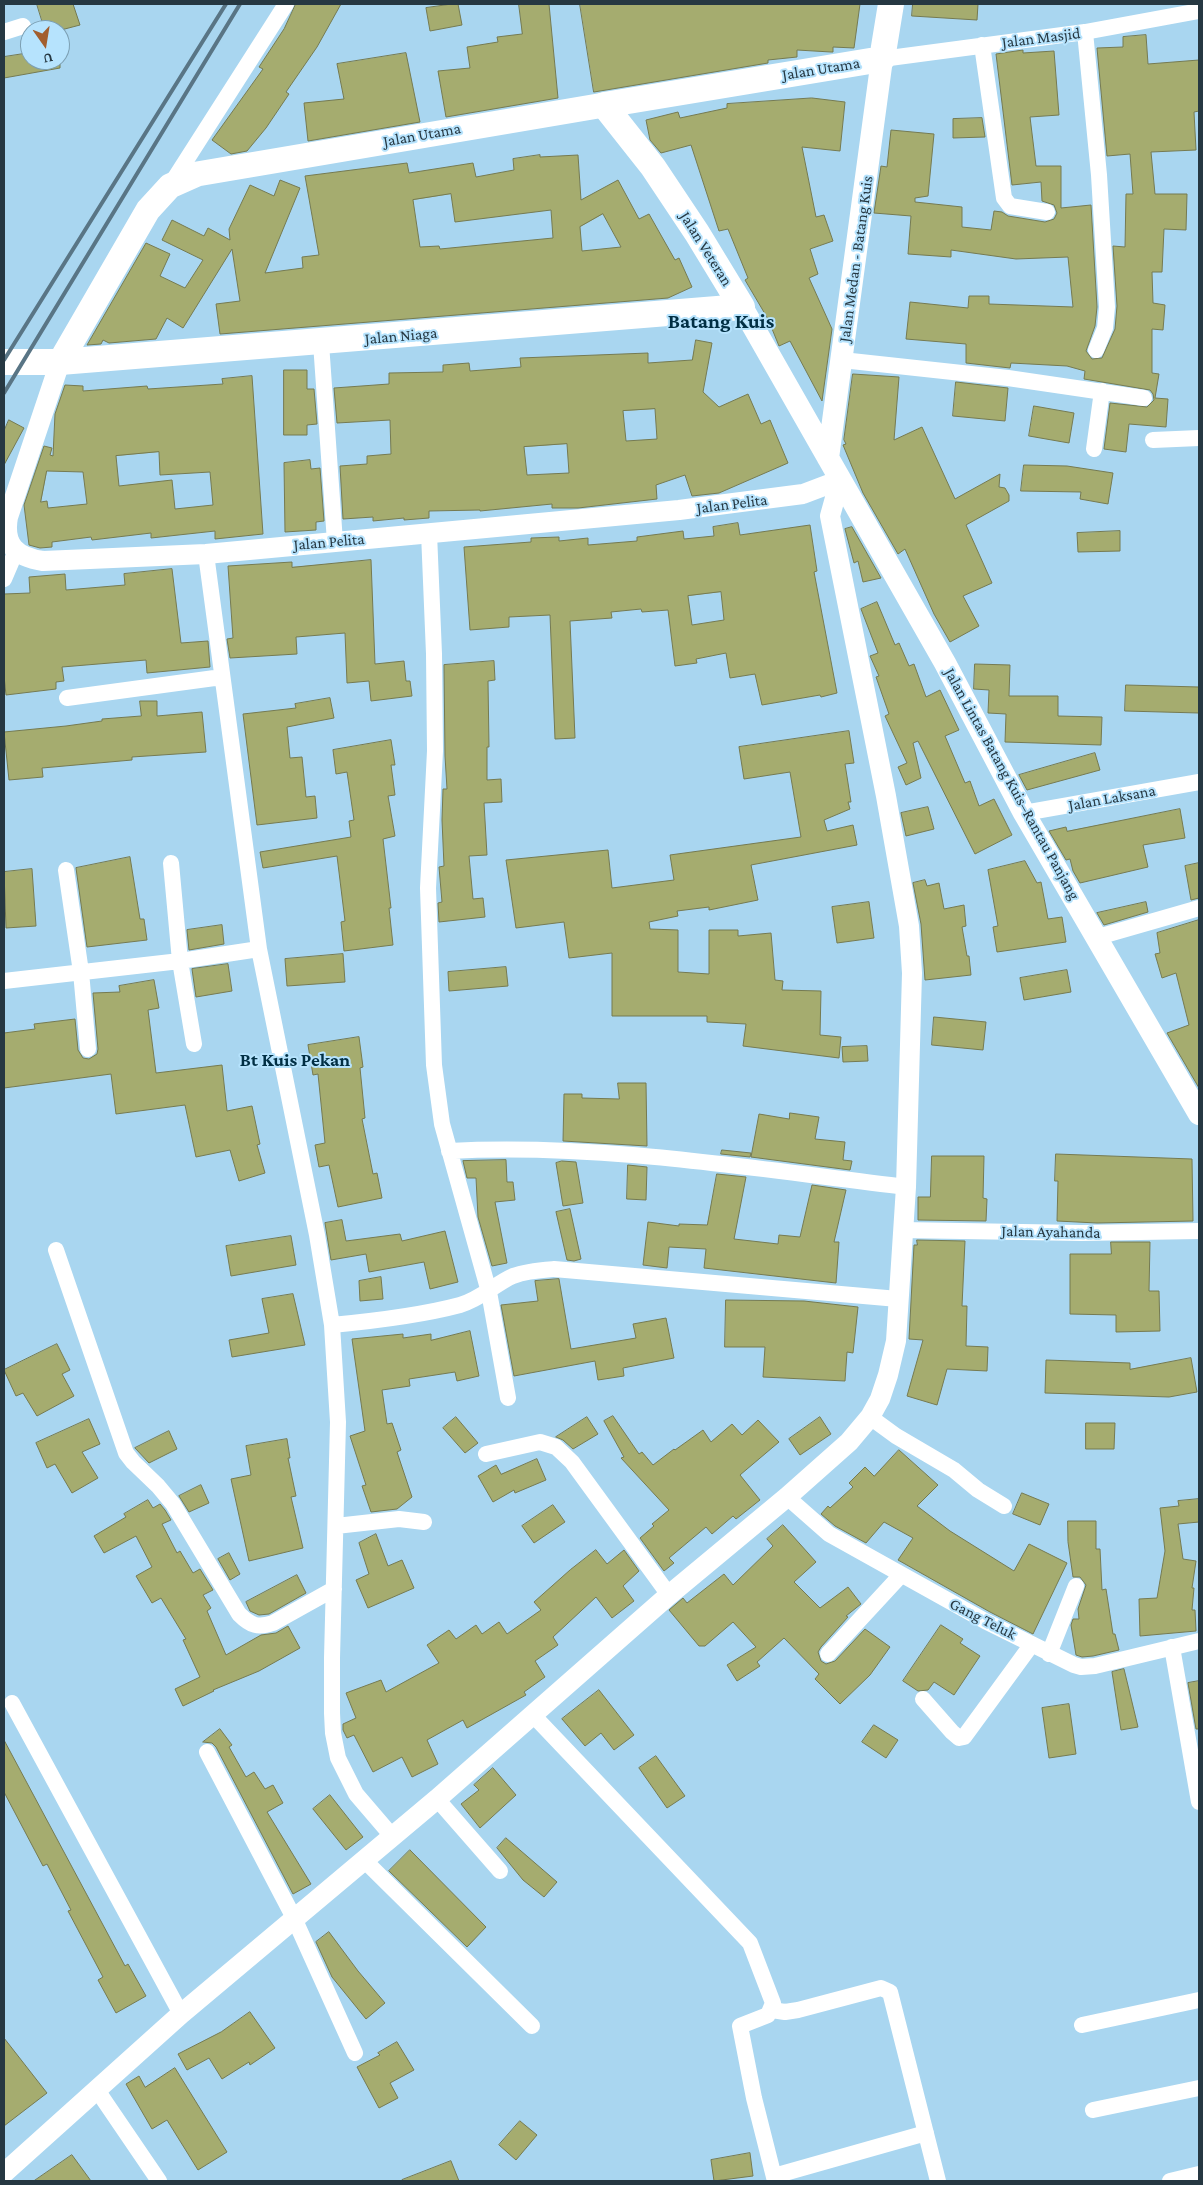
<!DOCTYPE html>
<html>
<head>
<meta charset="utf-8">
<style>
	body { margin:0 }
	#map { position:relative; width:1203px; height:2185px; overflow:hidden; background:#a9d6f0; font-family:"Crimson Pro",serif }
	canvas { display:block }
	.frame { position:absolute; inset:0; border:5px solid #263842; pointer-events:none }
	.north { position:absolute; left:20px; top:20px; width:50px; height:50px; box-sizing:border-box; background:#b6e3fd; border:1px solid #7c9fb2; border-radius:50%; rotate:167deg; font-size:14px; font-weight:700; line-height:20px; text-align:center; color:#263842 }
	.north::after { content:''; display:block; margin:auto; width:18px; height:22px; background:#a25e2e; clip-path:polygon(50% 0,100% 100%,50% 72%,0 100%) }
</style>
</head>
<body>
<div id="map">
<canvas width="1203" height="2185"></canvas>
<div class="frame"></div>
<div class="north">U</div>
</div>
<script>
const context = document.querySelector('canvas').getContext('2d');
context.lineJoin = 'round';
function fillPath(path, color) {
  context.fillStyle = color;
  context.fill(path, 'evenodd');
}
function trace(path, color, width, dash) {
  context.strokeStyle = color;
  context.lineWidth = width;
  context.lineCap = dash ? 'butt' : 'round';
  context.setLineDash(dash || []);
  context.stroke(path);
}
function drawText(font, color, halo, rows, align = 'center') {
  context.font = font + ' "Crimson Pro",serif';
  context.lineWidth = 4;
  context.setLineDash([]);
  context.textBaseline = 'middle';
  context.strokeStyle = halo;
  context.fillStyle = color;
  for (const [text, x, y, turn = 0] of rows) {
    context.save();
    context.translate(x, y);
    context.rotate((+turn || 0) * Math.PI / 180);
    context.textAlign = isNaN(turn) ? turn : align;
    if (halo) context.strokeText(text, 0, 0);
    context.fillText(text, 0, 0);
    context.restore();
  }
}
const building = new Path2D(`
	M37 4H73L80 25 61 30H45Z
	M296 4H341L317 47 286 92 289 94 266 128 247 151 231 154 212 140 263 69 259 67 284 29Z
	M452 4H458L462 25 430 31 426 8Z
	M519 4H549L558 98 446 117 438 71 470 68 467 47 498 42 497 37 522 34Z
	M580 4H860L854 48 833 47V52H831L797 50V57L768 60V63L594 92Z
	M913 4H978L977 20 912 16Z
	M1146 35 1148 64 1199 60V111L1194 112 1196 150 1151 152 1155 194H1187L1186 230 1164 229 1162 272H1152L1153 303 1165 305 1163 330 1152 329V373L1159 374 1155 398 1168 399 1166 427 1129 424 1126 452 1104 449 1110 403 1147 407 1154 400 1153 394 1150 390 1084 379 1085 371 1067 366 1011 363 1010 368 966 363V344L906 339 910 302 968 308 969 296H989V304L1073 307 1068 257 1016 259 951 250V257L908 254 911 216 874 213 881 166 887 167 891 130 934 134 928 196 915 198V202L962 207V227L991 230 994 211 1002 212 1008 216 1045 222 1054 219 1057 213 1054 205 1042 201 1041 182 1012 185 996 54 1023 50V53L1054 51 1059 115 1030 117 1036 166H1061V208L1091 205 1097 307 1095 326 1086 351 1092 359 1102 358 1115 329 1117 306 1113 246 1125 247 1126 194H1133L1130 154 1107 156 1097 48 1123 47V37Z
	M30 53V60H60V68L4 78V57Z
	M406 53 420 122 308 141 304 103 344 99 337 64Z
	M812 98 845 102 840 151 802 147 816 217 824 215 833 241 810 249 818 274 809 278 832 329 822 401 790 341 779 346 768 319 745 280 748 278 728 229 719 231 691 145 661 153 650 140 646 120 678 112 680 118 727 108V104Z
	M982 118 985 137 953 138V119Z
	M540 155V157L578 155 581 200 618 180 639 219 649 214 675 260 679 258 692 287 668 298 220 334 216 304 240 301 232 249 183 328 167 318 156 339 109 343 103 340 101 344 87 345 146 243 170 254 160 276 185 288 203 260 162 240 172 220 204 236 208 228 230 240 229 229 250 185 274 196 280 180 300 188 265 273 303 268 302 257 319 255 305 176 407 163 409 173 473 163 476 177 514 170 513 159ZM451 194 455 222 551 210 553 238 440 249 439 246 420 247 413 200ZM603 214 621 247 582 251 580 227Z
	M696 340 712 343 703 392 719 407 748 394 761 424 770 420 788 463 719 493 692 496 685 475 656 485 657 499 578 508H552V504L480 511V510L429 511V518L404 520V518L373 521V517L343 519 340 466 367 464V456L391 454 390 420 337 423 334 388 389 384V373L443 372V365L469 363 470 371 521 367 520 358 648 353V363L692 360ZM655 409 657 439 626 441 623 411ZM567 444 569 473 527 475 524 447Z
	M284 370H307V389H314L317 424 307 425V435H284Z
	M853 374 899 377 894 440 922 427 955 499 1000 474 999 487 1005 488 1009 495V501L966 525 992 583 963 596 979 626 950 642 934 614 905 549 898 554 863 493 843 445 846 444 844 440Z
	M252 376 263 534 215 539V531L151 538V533L92 540 91 537 52 542V547L40 548 29 545 24 505 44 446 52 448 50 455 53 456 55 414 65 385 83 386V391L147 386 148 389 223 384 222 379ZM159 452 160 475 210 472 213 505 175 509 172 480 119 486 116 456ZM47 471 83 472 87 504 48 508 47 501 41 502Z
	M956 382 1008 388 1005 421 953 416Z
	M1034 406 1074 413 1069 443 1029 436Z
	M9 420 24 428 4 465V431Z
	M310 460 311 469 320 468 324 521 316 522V530L285 532 284 463Z
	M1024 465 1067 466 1113 473 1108 504 1080 499 1081 492 1021 491Z
	M738 523 740 535 810 525 817 571 814 572 837 693 821 697 820 695 762 705 755 674 730 678 726 653 696 659 697 663 675 666 668 610 642 612 641 609 611 612 612 618 570 621 575 738 555 739 550 615 509 617V627L470 630 464 547 531 542V538L559 537V541L588 538V545L637 541V537L683 531 684 539 714 536 713 527ZM721 592 724 620 692 625 688 596Z
	M852 527 881 578 863 582 858 561 854 563 845 529Z
	M1120 531V551L1078 552 1077 533Z
	M371 560 375 664 404 661 406 681H410L412 696 371 701 369 681 347 683 345 633 296 637 297 654 230 658 227 639 233 638 228 566 292 562V567Z
	M172 569 181 643 208 641 210 667 147 673 146 660 62 667 64 681 56 682V689L6 695 4 676V594L30 593 29 577 65 574 66 590 125 585 124 574Z
	M877 602 895 645 899 643 909 666 914 664 926 697 940 690 959 730 945 736 965 783 970 781 979 806 994 799 1012 835 975 854 918 741 913 743 921 778 906 785 898 767 907 763 885 716 889 714 876 677 879 676 870 656 878 653 861 609Z
	M494 661 495 680 488 681 489 747H487V780L501 779 502 802 484 803 487 855 469 856 473 899 483 898 485 917 439 922 438 903 442 902 439 867 444 866 442 820 443 789H447L445 756 444 665Z
	M975 664 1010 665 1009 696H1058V716L1102 717 1101 745 1005 742 1006 714 988 713 989 690 974 689Z
	M1126 685 1199 687V713L1125 711Z
	M330 698 334 718 287 727 290 758 302 757 306 797 315 796 317 818 257 825 243 714 296 708 295 704Z
	M140 701H157V716L202 712 206 752 132 757V760L42 768 43 777 9 780 4 732 66 726 102 721V719L141 716Z
	M849 731 854 763 845 764 851 802H848L850 809 824 820 827 831 853 825 857 845 751 865 758 900 709 910V907L677 911 678 916 649 922 650 929 678 930V972L709 974V930H738V936L771 933 775 980 783 981 782 990 821 991 820 1035 841 1037 839 1058 743 1046 746 1024 707 1022V1016H612V953L569 958 564 922 516 928 506 860 608 850 612 888 674 880 670 855 801 837 790 772 744 779 739 747Z
	M391 740 395 765H391L395 795 388 796 395 836 383 839 391 908H389L393 945 344 951 341 922 345 921 337 856 263 868 260 852 351 837 349 821 354 820 347 772 336 774 333 750Z
	M1095 753 1100 770 1027 790 1019 775Z
	M928 807 934 829 906 836 901 813Z
	M1180 809 1185 838 1143 845 1148 867 1080 883 1073 871 1070 859 1066 860 1049 831 1066 827 1067 831Z
	M130 857 140 919H144L147 940 87 947 76 868Z
	M1025 861 1037 883 1041 882 1048 919 1062 917 1066 942 997 952 993 927 998 926 988 870Z
	M1199 863V898L1191 900 1185 866Z
	M32 869 36 926 6 928 4 872Z
	M925 880 927 886 939 883 944 909 964 905 966 926 962 927 967 956H969L971 975 925 980 921 924 913 883Z
	M869 902 874 938 837 943 832 907Z
	M1146 902 1148 912 1104 925 1097 913Z
	M1199 920V1088L1167 1033 1189 1025 1176 973 1162 978 1155 954 1160 953 1157 933Z
	M222 925 224 944 189 950 187 930Z
	M343 954 345 982 287 986 285 959Z
	M228 964 232 991 196 997 192 969Z
	M506 967 508 986 449 991 448 972Z
	M1067 970 1071 992 1024 1000 1020 978Z
	M154 980 159 1008 148 1010 156 1073 222 1065 227 1111 252 1106 260 1144 257 1145 265 1173 239 1181 230 1150 196 1157 185 1105 116 1114 111 1074 4 1088V1033L35 1029 34 1024 75 1019 78 1050 83 1058 89 1059 97 1054 98 1049 93 993 120 992 119 986Z
	M934 1017 986 1022 983 1050 932 1045Z
	M359 1037 363 1067 360 1068 365 1118 362 1119 373 1174 377 1173 382 1198 338 1207 329 1165 319 1167 315 1145 325 1143 318 1074 313 1075 308 1045Z
	M867 1046 868 1061 843 1062 842 1047Z
	M618 1083H646L647 1146 563 1141 564 1094H582V1098L619 1099Z
	M790 1113 819 1117 815 1139 845 1142 843 1160 852 1161 850 1170 751 1157 759 1114 789 1119Z
	M722 1150 751 1153 750 1157 721 1154Z
	M1056 1154 1192 1159 1193 1221 1097 1223 1057 1221 1058 1181H1055Z
	M932 1156H984L983 1198 987 1199 986 1221 918 1220V1197H930Z
	M506 1160 507 1182H513L515 1200 495 1202 507 1263 492 1266 478 1217 476 1178H467L463 1161Z
	M562 1161 576 1162 583 1203 563 1206 556 1163Z
	M628 1165 647 1167 646 1200 627 1199Z
	M717 1174 746 1177 734 1239 778 1244 779 1235 800 1237 812 1185 846 1190 834 1242H839L836 1283 704 1268 706 1249 669 1247 667 1268 643 1265 648 1222 679 1226V1224L707 1225Z
	M570 1209 581 1259 574 1261 567 1260 556 1212Z
	M342 1220 346 1241 400 1234 402 1241 445 1231 458 1282 430 1289 424 1262 369 1272 366 1254 331 1260 325 1223Z
	M291 1236 296 1265 231 1276 226 1246Z
	M917 1240 965 1241 962 1306H967L966 1346 988 1347 987 1371 947 1369 937 1405 907 1396 923 1340 909 1339 914 1245H917Z
	M1111 1242H1150L1149 1291H1159L1160 1331 1116 1332V1315L1070 1314V1254H1111Z
	M381 1277 383 1299 360 1301 359 1281Z
	M559 1279 571 1349 636 1338 633 1324 666 1318 674 1358 623 1368 624 1376 598 1380 595 1361 514 1376 501 1305 538 1301 535 1281Z
	M293 1294 305 1345 232 1357 229 1340 269 1333 262 1299Z
	M726 1300 804 1301 858 1307 853 1353 847 1352 845 1381 763 1377 765 1347H725Z
	M470 1331 479 1376 457 1381 455 1372 409 1379 410 1386 382 1390 387 1424 392 1423 401 1450 397 1452 412 1497 397 1509 371 1512 362 1486 366 1485 350 1436 365 1431 352 1339 403 1334V1338L431 1334V1340Z
	M57 1344 70 1370 62 1374 74 1396 37 1416 23 1393 16 1396 4 1370Z
	M1191 1358 1197 1392 1169 1397 1045 1393 1046 1360 1130 1363V1369Z
	M613 1416 639 1454 642 1452 653 1465 674 1449 675 1450 703 1430 711 1442 732 1424 742 1435 758 1420 779 1442 740 1475 760 1500 736 1519 733 1516 712 1534 706 1527 669 1558 674 1563 664 1571 640 1538 654 1526 652 1524 669 1510 621 1458 624 1457 604 1421Z
	M456 1417 478 1443 465 1453 443 1428Z
	M587 1417 598 1434 573 1449 563 1440 556 1437Z
	M820 1417 831 1434 800 1455 789 1439Z
	M89 1419 100 1444 82 1452 98 1478 72 1493 55 1464 47 1468 36 1443Z
	M1086 1423H1115L1114 1449H1086Z
	M169 1431 177 1449 149 1463 135 1448Z
	M287 1439 290 1458H288L296 1496 291 1497 303 1548 249 1561 231 1479 251 1475 246 1446Z
	M899 1450 938 1485 917 1506 950 1531 1014 1571 1029 1544 1067 1563 1033 1634 990 1612 898 1560 913 1538 884 1522 866 1543 835 1526 821 1514 828 1506 830 1508 853 1487 849 1483 865 1467 874 1476Z
	M537 1459 546 1480 515 1493 514 1490 493 1502 478 1476 496 1465 501 1474Z
	M201 1485 209 1503 189 1512 179 1496Z
	M1022 1493 1049 1504 1040 1525 1013 1514Z
	M1199 1499V1522L1178 1524 1183 1559 1196 1561 1192 1588H1194L1192 1610H1195L1196 1631 1140 1636 1139 1599 1157 1598 1165 1551 1160 1508 1179 1506 1178 1501Z
	M148 1500 153 1508 160 1504 165 1510 171 1520 162 1524 177 1553 180 1551 193 1573 200 1569 213 1590 203 1595 211 1608 207 1611 226 1655 261 1635 276 1633 288 1626 300 1648 259 1671 213 1690 214 1691 183 1706 175 1689 200 1677 183 1640 186 1639 161 1598 152 1603 136 1576 152 1567 136 1536 104 1553 94 1536 126 1517 124 1514Z
	M553 1505 565 1522 534 1543 522 1526Z
	M1068 1521H1096V1549H1100L1102 1590 1106 1589 1113 1634H1115L1119 1650 1093 1656 1082 1657 1076 1655 1071 1625 1073 1619H1079L1078 1609 1086 1585 1080 1577H1073L1068 1542Z
	M783 1525 816 1562 794 1582 820 1608 848 1587 861 1604 846 1616 848 1617 821 1647 818 1652 821 1661 826 1664 835 1661 865 1629 890 1647 870 1675 840 1704 815 1679 819 1674 784 1638 757 1662 760 1666 737 1681 727 1665 756 1647 733 1622 705 1646H699L669 1610 683 1598 687 1603 724 1574 733 1585 773 1546 767 1539Z
	M376 1534 388 1566 402 1560 414 1588 368 1608 356 1580 369 1574 359 1543Z
	M596 1550 607 1564 624 1550 639 1571 623 1586 634 1601 612 1618 596 1597 553 1637 558 1645 535 1661 545 1677 524 1692 526 1695 467 1728 463 1720 427 1740 438 1764 412 1777 402 1757 373 1772 354 1735 347 1738 343 1730V1724L356 1718 346 1693 381 1680 386 1692 439 1663 427 1645 449 1630 456 1639 476 1625 482 1634 499 1622 507 1634 541 1610 534 1602 570 1570Z
	M229 1553 240 1574 230 1580 218 1559Z
	M297 1575 306 1593 269 1614 259 1615 250 1611 246 1602Z
	M941 1625 963 1639 960 1643 980 1656 954 1695 934 1682 928 1690 918 1691 903 1681Z
	M1124 1669 1138 1727 1121 1730 1112 1672Z
	M1199 1681V1729H1196L1188 1683Z
	M599 1690 634 1735 614 1750 601 1733 585 1746 562 1719Z
	M1069 1704 1076 1754 1049 1758 1042 1708Z
	M874 1725 898 1740 886 1758 862 1742Z
	M220 1729 232 1745 229 1747 246 1777 254 1772 265 1789 273 1785 283 1803 267 1812 311 1884 293 1894 216 1747 212 1743 203 1742Z
	M4 1740 125 1966 128 1964 146 1996 116 2013 98 1980 103 1977 68 1911 71 1910 47 1864 43 1866 4 1792Z
	M656 1756 685 1796 667 1808 639 1768Z
	M493 1768 516 1795 480 1828 461 1804 479 1790 474 1785Z
	M330 1795 363 1837 346 1850 313 1809Z
	M506 1838 557 1882 544 1897 523 1880 497 1848Z
	M410 1850 486 1927 467 1947 389 1871Z
	M329 1932 358 1971 385 2003 366 2019 332 1977 316 1942Z
	M250 2012 275 2048 250 2065 249 2062 222 2079 209 2058 187 2070 178 2054 221 2032Z
	M4 2038 47 2093 4 2126Z
	M397 2042 414 2070 390 2083 398 2098 379 2108 357 2067 380 2055 378 2053Z
	M175 2068 227 2152 198 2170 167 2120 152 2129 126 2084 139 2076 145 2087Z
	M520 2121 537 2135 516 2160 499 2145Z
	M750 2153 753 2176 714 2181 711 2160Z
	M72 2155 91 2181H34Z
	M451 2161 459 2181H402V2180Z`);
fillPath(building, '#a5ac6f');
trace(building, '#757a51', 1);
trace(new Path2D(`
	M4 32 23 26
	M1085 32 1099 175 1107 307 1105 328 1096 350
	M982 45 1004 198 1010 206 1047 212
	M882 59 1085 32 1199 11
	M171 184 286 4
	M321 343 335 542
	M842 360 1008 378 1144 398
	M1153 440 1199 438
	M1094 449 1102 391
	M429 533 434 654 435 751 428 888 434 1065 442 1124 489 1292 508 1398
	M206 554 259 949 317 1235 332 1325 338 1422 332 1658V1713L333 1733 338 1758 356 1794 392 1836
	M4 579 16 551
	M67 698 222 677
	M1024 813 1199 782
	M171 863 180 961 194 1044
	M66 870 81 972 88 1049
	M1098 937 1199 908
	M4 981 180 961 259 949
	M449 1151C601 1143 755 1169 906 1187
	M902 1230 1081 1233 1199 1231
	M56 1250 126 1453 133 1462 158 1486 173 1504 239 1614C251 1626 258 1628 273 1623L334 1589
	M332 1325C374 1321 419 1316 460 1305 481 1299 495 1284 513 1276 526 1271 541 1270 554 1269L898 1299
	M870 1417 896 1436 954 1470 978 1490 1004 1506
	M486 1454 540 1442 556 1447 572 1462 669 1595
	M787 1497 829 1534 985 1621 1074 1665 1081 1667 1095 1666 1199 1641
	M336 1526 399 1519 424 1522
	M1172 1647 1199 1802
	M828 1654 901 1575
	M1049 1654 1076 1586
	M923 1699 952 1732 959 1738 964 1737 1032 1644
	M12 1703 181 2014
	M533 1715 750 1943 773 2003 768 2015 740 2026 754 2098 775 2181
	M207 1752 294 1918 355 2053
	M437 1799 500 1871
	M364 1860 532 2026
	M772 2010 785 2012 798 2010 881 1988 890 1992 938 2181
	M1082 2025 1199 2000
	M97 2090 159 2181
	M1093 2110 1199 2088
	M774 2176 926 2133
	M1170 2181 1199 2174`), '#fff', 16);
trace(new Path2D(`
	M60 362 8 517C3 545 16 557 43 561L206 554 679 510 803 494 840 480
	M4 2173 181 2014 437 1799 669 1595 787 1497 849 1442 870 1417 880 1399 888 1375 896 1341 906 1187 912 973 909 926 886 796 830 516 840 480`), '#fff', 20);
trace(new Path2D(`
	M742 307 945 663 1024 813 1199 1114
	M828 458 882 59`), '#fff', 22);
trace(new Path2D(`
	M60 362 148 210 170 186 197 174 604 105`), '#fff', 25);
trace(new Path2D(`
	M4 362H60L742 307 697 233 653 167 604 105 882 59 891 4`), '#fff', 26);
trace(new Path2D(`
	M4 360 226 4
	M4 393 240 4`), '#597585', 4);
drawText('16px', '#263842', '#b6e3fd', [
	["Jalan Masjid",1041,38,-7],
	["Jalan Utama",821,69,-9],
	["Jalan Utama",422,135,-10],
	["Jalan Veteran",706,249,58],
	["Jalan Medan - Batang Kuis",856,259,-82],
	["Jalan Niaga",401,336,-5],
	["Jalan Pelita",732,504,-7],
	["Jalan Pelita",329,542,-5],
	["Jalan Lintas Batang Kuis–Rantau Panjang",1012,784,61],
	["Jalan Laksana",1112,798,-10],
	["Jalan Ayahanda",1051,1232,1],
	["Gang Teluk",983,1619,27]
]);
drawText('bold 19px', '#012f44', '#b6e3fd', [
	["Bt Kuis Pekan",295,1060]
]);
drawText('bold 21px', '#012f44', '#b6e3fd', [
	["Batang Kuis",721,322]
]);
</script>
</body>
</html>
